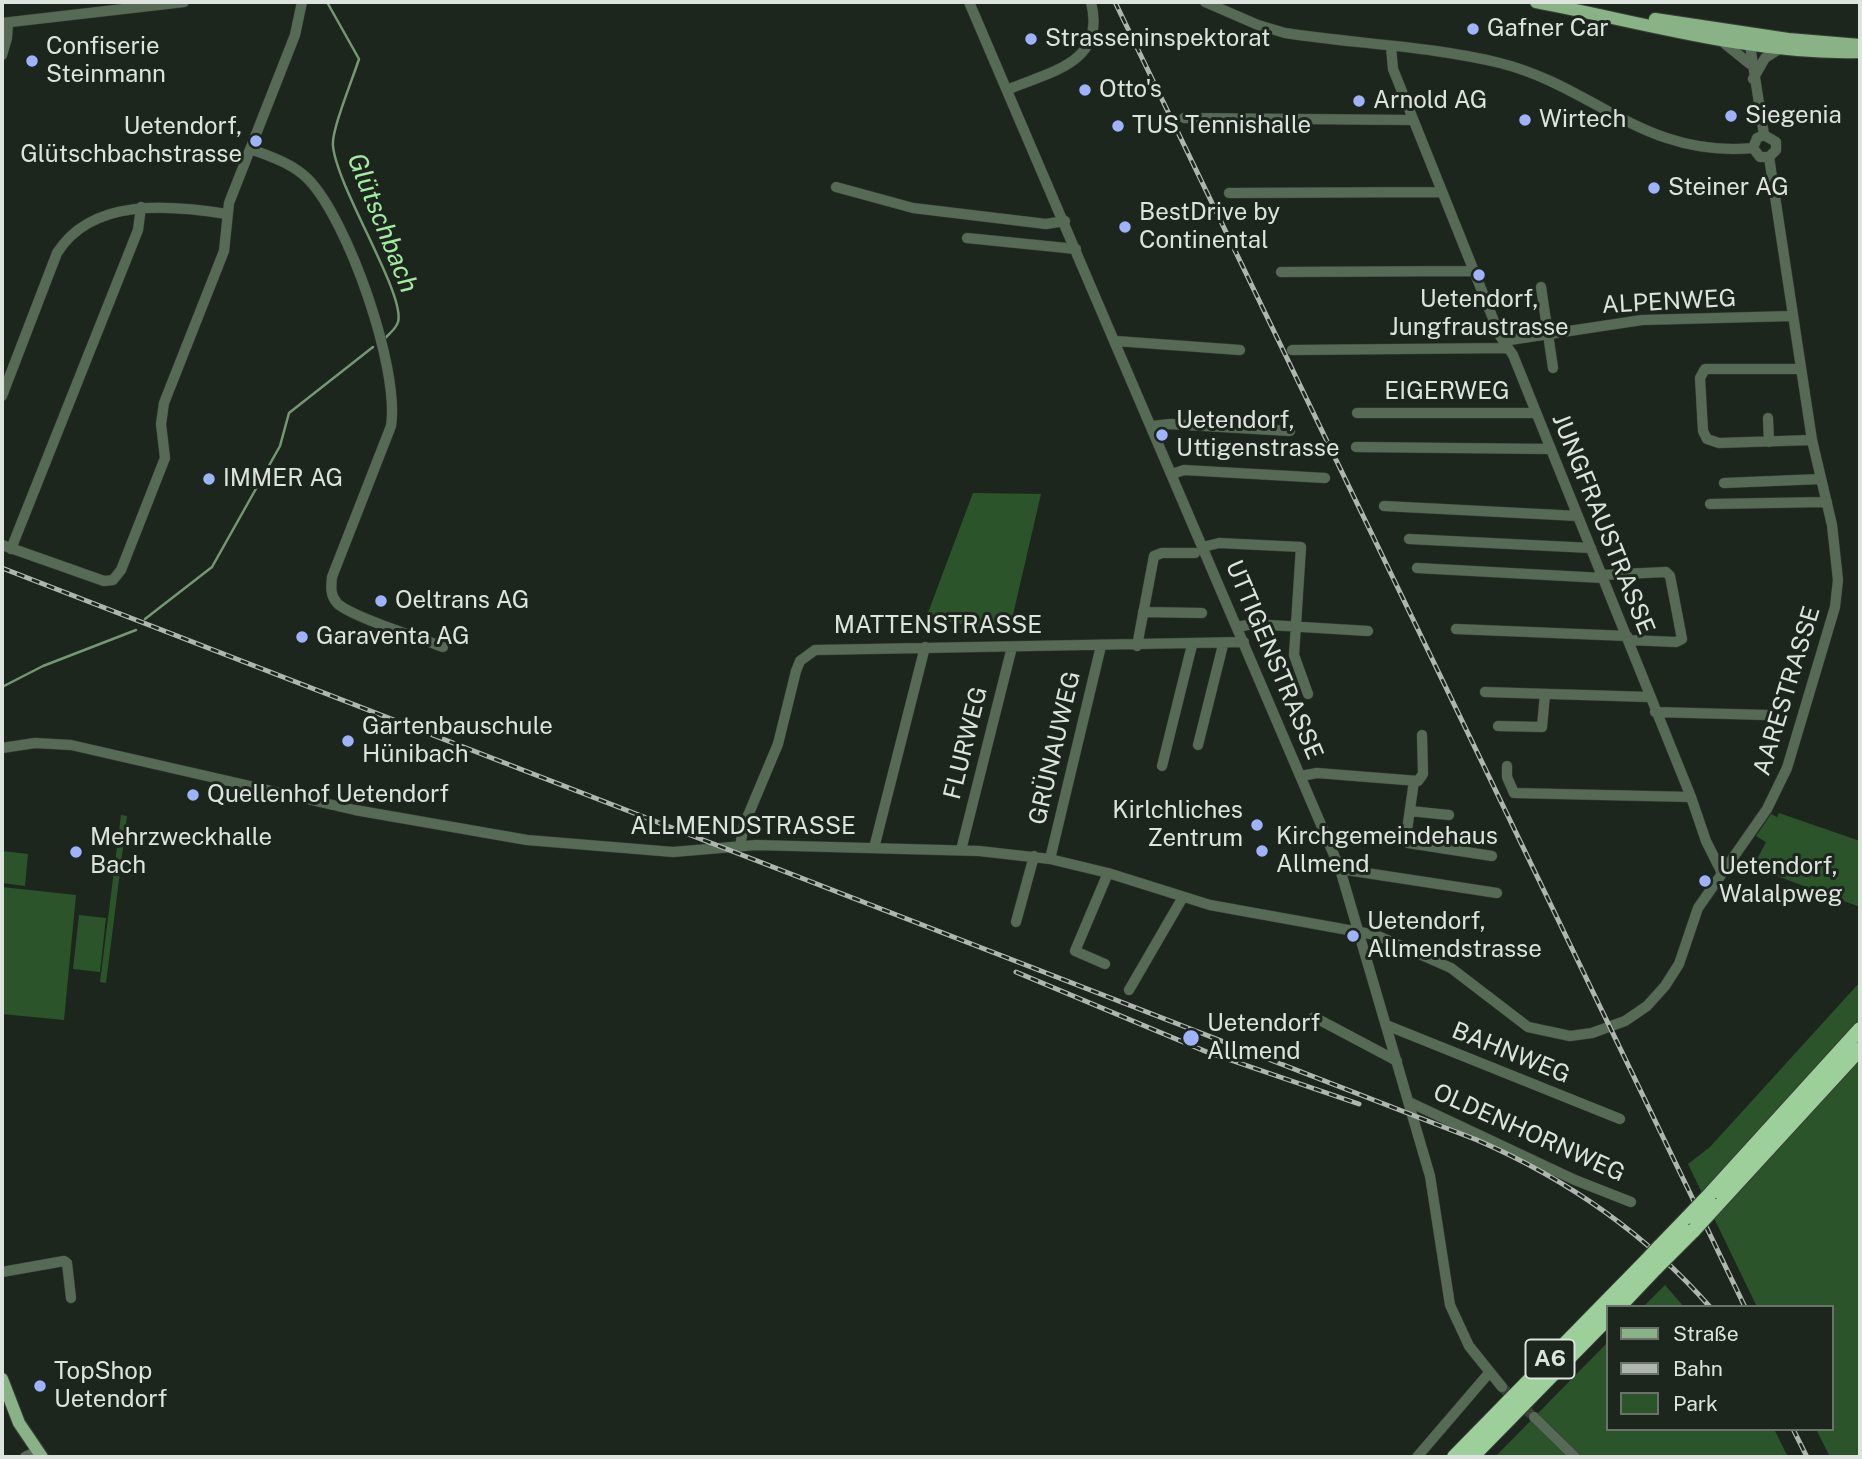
<!DOCTYPE html>
<html>
<head>
<meta charset="utf-8">
<style>
	body { margin:0 }
	#map { position:relative; width:1862px; height:1459px; overflow:hidden; background:#1d261d; font-family:"Public Sans",sans-serif }
	canvas { display:block }
	.frame { position:absolute; inset:0; border:4px solid #dde3dd; pointer-events:none }
	.legend { position:absolute; left:1606px; top:1305px; width:228px; height:126px; box-sizing:border-box; background:#1d261d; border:2px solid #6a726a; margin:0; padding:9px 12px; list-style:none; font-size:21px; color:#dde3dd }
	.legend li { display:flex; align-items:center; gap:14px; height:35px }
	.legend b { width:35px; border:2px solid #6a726a }
</style>
</head>
<body>
<div id="map">
<canvas width="1862" height="1459"></canvas>
<div class="frame"></div>
<ul class="legend">
<li><b style="height:9px;background:#89b287"></b>Straße</li>
<li><b style="height:9px;background:#afb6af"></b>Bahn</li>
<li><b style="height:19px;background:#2b542b"></b>Park</li>
</ul>
</div>
<script>
const context = document.querySelector('canvas').getContext('2d');
context.lineJoin = 'round';
function fillPath(path, color) {
  context.fillStyle = color;
  context.fill(path, 'evenodd');
}
function trace(path, color, width, dash) {
  context.strokeStyle = color;
  context.lineWidth = width;
  context.lineCap = dash ? 'butt' : 'round';
  context.setLineDash(dash || []);
  context.stroke(path);
}
function drawText(font, color, halo, rows, align = 'center') {
  context.font = font + ' "Public Sans",sans-serif';
  context.lineWidth = 6;
  context.setLineDash([]);
  context.textBaseline = 'middle';
  context.strokeStyle = halo;
  context.fillStyle = color;
  for (const [text, x, y, turn = 0] of rows) {
    context.save();
    context.translate(x, y);
    context.rotate((+turn || 0) * Math.PI / 180);
    context.textAlign = isNaN(turn) ? turn : align;
    if (halo) context.strokeText(text, 0, 0);
    context.fillText(text, 0, 0);
    context.restore();
  }
}
fillPath(new Path2D(`
	M973 493 1041 494 1009 632 926 618Z
	M1779 813 1860 841V907L1753 867 1766 842 1756 836 1771 814 1777 817Z
	M121 815 127 816 106 983 100 982Z
	M2 851 28 854 25 886 2 883Z
	M2 887 76 895 64 1020 2 1014Z
	M79 915 106 918 100 972 73 969Z
	M1860 982V1457H1830L1816 1429H1832V1307H1757L1688 1164 1710 1147Z
	M1665 1285 1684 1307H1643Z
	M1608 1342V1429H1774L1788 1457H1495Z`), '#2b542b');
trace(new Path2D(`
	M327 2 359 59C353 78 331 131 333 146 337 188 406 295 398 322 396 329 389 334 384 339
	M145 619 212 567 280 446 289 413 373 347
	M2 687 43 666 136 630`), '#759774', 2.5);
trace(new Path2D(`
	M1502 1387 1534 1417`), '#3a423a', 10, [10, 5]);
const minor = new Path2D(`
	M969 2 1340 869 1430 1176 1450 1305 1469 1346 1502 1387
	M1205 2 1258 25 1285 33C1356 44 1431 46 1500 63 1595 87 1644 158 1753 148
	M2 23 184 2
	M1749 39 1764 135
	M1724 43 1750 64
	M1391 47 1393 69 1500 336 1513 355 1691 797 1706 841 1722 873
	M2 55 7 38 8 23
	M1753 79 1765 58 1779 49
	M1009 89C1053 71 1106 62 1091 2
	M1184 118 1413 120
	M1764 135 1757 138 1753 148 1760 157H1769
	M1764 135 1776 142V150L1769 157
	M251 149C271 157 292 163 308 179 348 220 400 369 391 426L332 577C331 587 330 595 337 603 351 617 421 638 443 647
	M836 187 913 208 1046 224 1065 221
	M1229 193 1442 192
	M967 238 1076 249
	M1281 272 1475 271
	M1541 287 1553 368
	M1116 341 1240 350
	M1503 341 1642 320 1792 316
	M1292 350 1508 348
	M1800 369H1705L1700 378 1703 431 1707 439 1719 443 1812 440
	M2 396 57 253C92 197 171 205 227 214
	M1357 413H1536
	M1768 418 1769 442
	M1152 426 1170 424 1290 431
	M1356 447 1551 449
	M1172 474 1184 470 1325 478
	M1724 483 1821 479
	M1710 504 1827 502
	M1384 506 1578 516
	M1409 539 1591 548
	M2 545 104 581 113 580 121 570 165 458 161 424 164 403 224 251 229 203 295 35 302 2
	M1203 547 1219 543 1301 547 1294 655 1308 694
	M11 549 138 230 141 207
	M1417 568 1603 578
	M1602 575 1666 572 1670 576 1682 639 1676 642 1628 640
	M1143 612 1202 613
	M1237 627 1253 624 1368 631
	M1456 629 1627 636
	M1137 646 1154 556 1162 553H1195
	M1485 692 1649 697
	M1655 712 1767 715
	M1498 726 1542 727 1545 694
	M1198 745 1223 645
	M2 748 35 743 71 745 355 810 527 840 673 852 756 845 979 851 1050 859 1108 873 1210 905 1376 935 1451 968 1528 1027 1570 1036 1592 1033 1625 1021 1647 1006 1665 986 1679 964 1698 908 1767 809 1787 768 1835 607 1838 580 1832 525 1812 440 1769 157
	M1162 766 1192 645
	M1507 766V777L1514 793 1691 797
	M1301 776 1317 773 1418 781 1423 774 1422 735
	M1414 781 1406 837 1408 843 1492 856
	M1410 811 1449 815
	M740 846 744 825 778 744 796 671 800 661 815 650 1244 642
	M874 848 925 647
	M961 850 1012 647
	M1050 859 1101 646
	M1340 869 1497 893
	M1016 922 1034 856
	M1105 964 1075 951 1108 873
	M1129 990 1183 897
	M1314 1017 1397 1061
	M1386 1025 1620 1119
	M1409 1102 1575 1180 1631 1202
	M2 1272 64 1261 67 1263 71 1298
	M1534 1417 1575 1457
	M25 1457 37 1451
	M1417 1457 1489 1373`);
const major = new Path2D(`
	M1536 2C1642 22 1751 55 1860 52
	M1655 19 1788 39 1860 45
	M2 1379 19 1423 42 1457`);
const highway = new Path2D(`
	M1711 1193 1860 1029
	M1716 1206 1860 1049
	M1659 1247 1688 1217
	M1668 1256 1694 1230
	M1619 1307 1656 1268
	M1454 1457 1647 1260
	M1472 1457 1608 1318`);
trace(minor, '#384038', 11);
trace(major, '#384038', 14);
trace(highway, '#384038', 16);
trace(minor, '#576a56', 10);
trace(major, '#89b287', 12);
trace(highway, '#9dcf9b', 14);
const rail = new Path2D(`
	M1115 2 1745 1307
	M2 568 1477 1140C1567 1179 1645 1233 1710 1307
	M1016 972 1207 1052 1359 1104
	M1793 1429 1807 1457`);
trace(rail, '#afb6af', 5);
trace(rail, '#1d261d', 2.5, [8]);
const highwayBridge = new Path2D(`
	M1688 1217 1711 1193
	M1694 1230 1716 1206
	M1647 1260 1659 1247
	M1656 1268 1668 1256`);
trace(highwayBridge, '#384038', 16, []);
trace(highwayBridge, '#9dcf9b', 14);
for (const [x, y, r, color] of [
	[1473,29,7,"#9fb3fd"],
	[1031,39,7,"#9fb3fd"],
	[32,61,7,"#9fb3fd"],
	[1085,90,7,"#9fb3fd"],
	[1359,101,7,"#9fb3fd"],
	[1731,116,7,"#9fb3fd"],
	[1525,120,7,"#9fb3fd"],
	[1118,126,7,"#9fb3fd"],
	[256,141,7,"#9fb3fd"],
	[1654,188,7,"#9fb3fd"],
	[1125,227,7,"#9fb3fd"],
	[1479,275,7,"#9fb3fd"],
	[1162,435,7,"#9fb3fd"],
	[209,479,7,"#9fb3fd"],
	[381,601,7,"#9fb3fd"],
	[302,637,7,"#9fb3fd"],
	[348,741,7,"#9fb3fd"],
	[193,795,7,"#9fb3fd"],
	[1257,825,7,"#9fb3fd"],
	[1262,851,7,"#9fb3fd"],
	[76,852,7,"#9fb3fd"],
	[1705,881,7,"#9fb3fd"],
	[1353,936,7,"#9fb3fd"],
	[1191,1038,9,"#9fb3fd"],
	[40,1386,7,"#9fb3fd"]
]) {
  const dot = new Path2D();
  dot.arc(x, y, r, 0, 2 * Math.PI);
  context.fillStyle = color;
  context.fill(dot);
  trace(dot, '#1d261d', 2.5);
}
for (const [x, y, w] of [
	[1550,1359,49]
]) {
  const box = new Path2D();
  box.roundRect(x - w / 2, y - 19.5, w, 39, 5);
  context.fillStyle = '#1d261d';
  context.fill(box);
  trace(box, '#dde3dd', 2);
}
drawText('bold 23px', '#dde3dd', null, [
	["A6",1550,1359]
]);
drawText('24px', '#dde3dd', '#1d261d', [
	["Gafner Car",1487,29],
	["Strasseninspektorat",1045,39],
	["Confiserie",46,47],
	["Steinmann",46,75],
	["Otto's",1099,90],
	["Arnold AG",1373,101],
	["Siegenia",1745,116],
	["Wirtech",1539,120],
	["TUS Tennishalle",1132,126],
	["Uetendorf,",242,127,"right"],
	["Glütschbachstrasse",242,155,"right"],
	["Steiner AG",1668,188],
	["BestDrive by",1139,213],
	["Continental",1139,241],
	["Uetendorf,",1479,300,"center"],
	["Jungfraustrasse",1479,328,"center"],
	["Uetendorf,",1176,421],
	["Uttigenstrasse",1176,449],
	["IMMER AG",223,479],
	["Oeltrans AG",395,601],
	["Garaventa AG",316,637],
	["Gartenbauschule",362,727],
	["Hünibach",362,755],
	["Quellenhof Uetendorf",207,795],
	["Kirlchliches",1243,811,"right"],
	["Zentrum",1243,839,"right"],
	["Kirchgemeindehaus",1276,837],
	["Allmend",1276,865],
	["Mehrzweckhalle",90,838],
	["Bach",90,866],
	["Uetendorf,",1719,867],
	["Walalpweg",1719,895],
	["Uetendorf,",1367,922],
	["Allmendstrasse",1367,950],
	["Uetendorf",1207,1024],
	["Allmend",1207,1052],
	["TopShop",54,1372],
	["Uetendorf",54,1400]
], 'left');
drawText('24px', '#dde3dd', '#1d261d', [
	["ALPENWEG",1669,302,-3],
	["EIGERWEG",1447,392],
	["JUNGFRAUSTRASSE",1603,524,68],
	["MATTENSTRASSE",938,626],
	["UTTIGENSTRASSE",1274,660,67],
	["AARESTRASSE",1787,691,-73],
	["FLURWEG",966,743,-76],
	["GRÜNAUWEG",1055,748,-77],
	["ALLMENDSTRASSE",743,827],
	["BAHNWEG",1511,1053,22],
	["OLDENHORNWEG",1529,1133,24]
]);
drawText('italic 26px', '#a5eaa2', '#1d261d', [
	["Glütschbach",382,223,68]
]);
</script>
</body>
</html>
